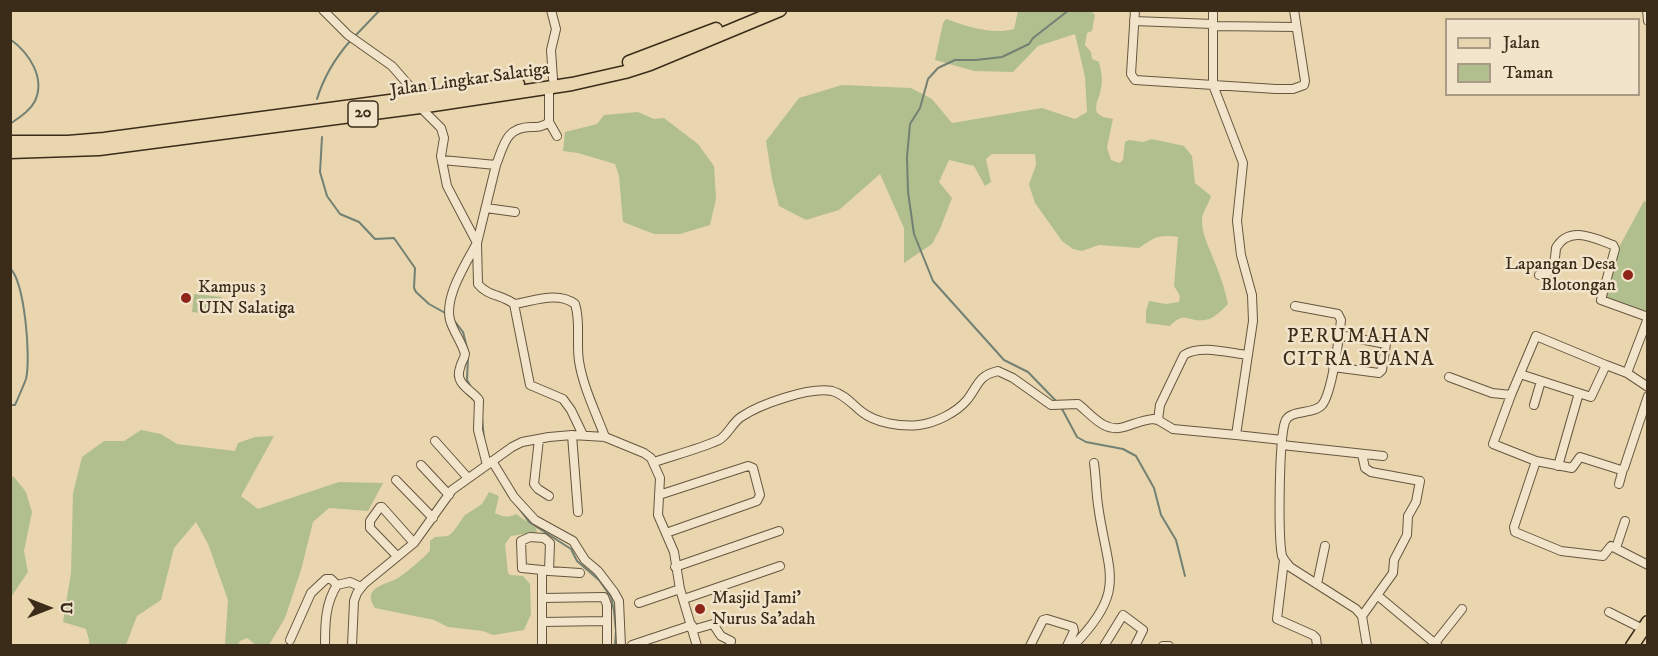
<!DOCTYPE html>
<html>
<head>
<meta charset="utf-8">
<style>
	body { margin:0 }
	#map { position:relative; width:1658px; height:656px; overflow:hidden; background:#e9d6af; font-family:"IM FELL DW Pica",serif }
	canvas { display:block }
	.frame { position:absolute; inset:0; border:12px solid #3b2c19; pointer-events:none }
	.legend { position:absolute; left:1445px; top:18px; width:195px; height:78px; box-sizing:border-box; background:#f1e4cb; border:2px solid #a89a84; margin:0; padding:8px 10px; list-style:none; font-size:18px; color:#3b2c19 }
	.legend li { display:flex; align-items:center; gap:12px; height:30px }
	.legend b { width:30px; border:2px solid #a89a84 }
	.north { position:absolute; left:18px; top:578px; width:60px; height:60px; -webkit-text-stroke:4px #f1e4cb; paint-order:stroke; rotate:90deg; font-size:16px; font-weight:700; line-height:24px; text-align:center; color:#3b2c19 }
	.north::after { content:''; display:block; margin:auto; width:21px; height:27px; background:#3b2c19; clip-path:polygon(50% 0,100% 100%,50% 72%,0 100%) }
</style>
</head>
<body>
<div id="map">
<canvas width="1658" height="656"></canvas>
<div class="frame"></div>
<ul class="legend">
<li><b style="height:8px;background:#e9d6af"></b>Jalan</li>
<li><b style="height:16px;background:#b1bf8f"></b>Taman</li>
</ul>
<div class="north">U</div>
</div>
<script>
const context = document.querySelector('canvas').getContext('2d');
context.lineJoin = 'round';
function fillPath(path, color) {
  context.fillStyle = color;
  context.fill(path, 'evenodd');
}
function trace(path, color, width, dash) {
  context.strokeStyle = color;
  context.lineWidth = width;
  context.lineCap = dash ? 'butt' : 'round';
  context.setLineDash(dash || []);
  context.stroke(path);
}
function drawText(font, color, halo, rows, align = 'center') {
  context.font = font + ' "IM FELL DW Pica",serif';
  context.lineWidth = 5;
  context.setLineDash([]);
  context.textBaseline = 'middle';
  context.strokeStyle = halo;
  context.fillStyle = color;
  for (const [text, x, y, turn = 0] of rows) {
    context.save();
    context.translate(x, y);
    context.rotate((+turn || 0) * Math.PI / 180);
    context.textAlign = isNaN(turn) ? turn : align;
    if (halo) context.strokeText(text, 0, 0);
    context.fillText(text, 0, 0);
    context.restore();
  }
}
fillPath(new Path2D(`
	M1018 11H1091L1095 15 1092 31 1087 33 1085 45 1091 52 1092 59 1099 62C1101 70 1103 80 1101 88 1100 98 1094 103 1097 113L1103 117 1113 119 1107 147 1111 160 1119 163 1123 160 1125 142 1129 140 1143 142 1152 139 1184 146 1192 156 1195 183 1211 196C1209 203 1203 212 1202 218 1201 234 1210 249 1215 263 1221 277 1225 290 1228 304 1222 310 1214 319 1205 320 1188 323 1185 310 1170 326L1146 323V311L1149 301 1166 304 1179 302 1180 296 1174 286 1178 237C1158 234 1155 237 1139 248L1099 245 1082 251 1073 249 1062 241 1035 203 1031 191 1029 184 1036 165 1035 154H992L986 159 991 182 985 186 974 166 949 160 939 182 952 198 940 229 932 244 904 263V228L880 174 839 210 806 220 779 206 772 179 766 141 799 98 842 85 911 88 932 99 952 123 1042 108 1075 119 1087 112 1085 77 1075 34 1038 46 1013 72 974 71 935 60 943 23 946 19C969 27 991 35 1014 29Z
	M638 112 654 119 664 118 698 144 714 166 716 199 710 225 680 234H654L623 222 619 176 615 164 578 153 563 151 565 132 597 124 604 115Z
	M1644 201 1648 203 1646 315 1601 303 1618 249Z
	M194 294 222 297 220 315 192 312Z
	M141 430 161 434 177 444 235 451 238 443 255 437 274 436 241 496 258 509 339 482 383 483 368 511 329 508 313 522 301 570 285 618 269 645H256L247 638 240 641 238 645H225L228 600 208 544 196 522 174 548 161 600 137 616 126 645H89V640L86 629 63 622 71 573 73 493 82 457 104 441H124Z
	M11 476 14 477 26 492 32 512 24 551 28 572 11 597Z
	M489 492 499 496 495 513C503 517 508 518 516 514L536 528 537 532 511 536 505 544 508 573 510 575 523 576 530 584 531 614 524 630 493 635 483 631 448 627 434 620 375 608C361 587 386 585 398 578 403 575 429 554 430 550 430 549 430 541 430 541L435 537 448 536 453 532 465 515 482 504Z`), '#b1bf8f');
trace(new Path2D(`
	M355 36 380 10
	M10 39C28 52 46 77 35 101 30 111 20 117 10 124
	M317 99C324 76 335 58 351 40
	M322 137 320 172 327 196 340 214 359 222 375 239 394 238 415 268 414 288 416 292 429 304 447 314
	M10 268C25 283 31 358 26 379 23 387 19 396 15 405H10
	M453 319 463 332 468 352
	M468 357 467 380 472 389
	M1057 402 1028 372 1004 360 933 281 914 234 908 192 907 157 910 124 920 108 928 79 938 68 955 60H976L1002 57 1029 44 1033 38 1069 10
	M1061 407 1077 437 1086 442 1123 449 1136 456 1154 488 1161 515 1176 540 1185 576
	M482 418 484 439
	M503 486 509 496
	M515 503 529 522 571 549 577 561 599 580 611 597 614 611 616 631 615 646`), '#728173', 2);
const minor = new Path2D(`
	M323 10 348 35 392 66 419 97 420 107 441 128 444 138 441 156 447 186 477 243C466 263 442 300 451 323 455 334 462 343 465 354 464 360 461 362 460 368 454 384 472 390 479 400L478 430 487 465 452 490 414 543 364 584 357 593 354 601 352 646
	M551 10 556 29 551 50 553 79
	M1135 10 1131 74 1135 80 1276 89H1293L1304 85 1305 81 1294 10
	M1213 10V85L1243 163 1237 221 1241 255 1252 295 1253 321 1236 435 1282 440
	M1647 10 1648 21
	M1134 21 1213 24
	M1213 26 1296 27
	M549 88V122L557 136
	M442 160 496 165 477 243 478 284C487 296 503 295 514 304L530 385 563 399 571 410 583 435
	M496 165C504 145 506 127 531 127 538 127 543 127 549 122
	M486 208 515 212
	M1539 275H1546C1555 266 1555 259 1556 248 1569 225 1594 238 1613 245L1615 249 1601 300 1648 317
	M514 304C534 301 558 291 575 304 581 322 576 342 579 361 583 387 596 413 605 437
	M1295 306 1338 314 1341 320C1339 338 1332 393 1322 405 1313 415 1289 409 1285 422 1279 440 1278 536 1282 556 1284 560 1287 563 1290 567L1356 609 1362 616 1367 646
	M1333 367 1379 373 1382 370 1386 344 1339 335
	M1627 373 1648 318
	M1520 374 1591 397 1606 365 1627 373 1648 387
	M1449 377 1492 393 1511 395 1536 336 1606 365
	M1511 395 1493 444 1536 461 1572 468 1580 457 1621 470 1624 468 1648 396
	M1534 405 1541 381
	M1158 420 1160 405 1184 355C1200 344 1229 353 1247 355
	M572 435 578 512
	M539 439 534 484 538 489 549 496
	M435 441 468 478
	M1282 445 1383 456
	M492 461 514 497 535 520 573 541 585 560 598 571 614 592 619 601 621 646
	M1536 461 1514 527 1515 532 1561 551 1603 556 1611 546 1648 565
	M654 462C675 455 699 449 719 440 728 435 732 423 741 417 760 404 809 387 832 391 844 394 853 405 862 412 876 423 901 427 919 425 935 423 956 413 967 400 979 385 977 376 998 371L1013 378 1051 405 1078 404C1092 415 1104 433 1124 427 1134 424 1143 420 1153 419L1158 420 1173 429 1236 435
	M421 465 449 495
	M487 465 512 447 522 442 549 437 572 435 605 437 644 453 651 458 660 478 658 515 674 552 680 589 697 646
	M1558 466 1579 393
	M396 480 433 518
	M1619 484 1623 469
	M659 495 748 466 753 468 760 495 757 501 666 533
	M1616 548 1625 521
	M397 556 370 528V521L380 507H382L414 543
	M1284 560 1277 619 1313 635 1316 638 1317 646
	M675 567 779 531
	M549 571 580 573
	M1317 584 1325 546
	M1377 595 1438 646
	M543 598 604 597 607 605V646
	M684 599 780 566
	M639 603 680 589
	M1609 612 1643 629
	M1362 616 1393 573 1394 560 1407 535 1408 516 1416 502 1420 481 1371 472 1365 468 1362 454
	M542 622 607 621
	M692 630 713 624 721 636 731 641 730 646
	M290 640 311 593 326 579H331L337 585
	M1435 643 1462 609
	M632 645 692 625
	M325 646C325 624 325 604 337 585L350 582 361 587
	M542 646V570L522 568 521 541 530 537 544 538 550 543 549 571 542 570
	M1030 646 1043 620 1047 619 1073 627 1074 631 1067 646
	M1073 646C1129 589 1107 573 1098 505 1096 491 1096 477 1094 463
	M1104 646 1123 615 1143 630 1135 646
	M1163 646H1169`);
const primary = new Path2D(`
	M1632 646 1648 622`);
const trunk = new Path2D(`
	M629 62 716 29
	M10 142H68L104 139 518 84
	M10 152 99 149 420 107 572 84 625 72 650 64 780 10`);
trace(minor, '#66563e', 10);
trace(primary, '#3b2c19', 15);
trace(trunk, '#3b2c19', 15);
trace(minor, '#f1e4cb', 8);
trace(primary, '#e9d6af', 12);
trace(trunk, '#e9d6af', 12);
for (const [x, y, r, color] of [
	[1628,275,6,"#8f2418"],
	[186,298,6,"#8f2418"],
	[700,609,6,"#8f2418"]
]) {
  const dot = new Path2D();
  dot.arc(x, y, r, 0, 2 * Math.PI);
  context.fillStyle = color;
  context.fill(dot);
  trace(dot, '#f1e4cb', 2);
}
for (const [x, y, w] of [
	[363,114,30]
]) {
  const box = new Path2D();
  box.roundRect(x - w / 2, y - 13, w, 26, 4.5);
  context.fillStyle = '#f1e4cb';
  context.fill(box);
  trace(box, '#3b2c19', 1.5);
}
drawText('bold 16px', '#3b2c19', null, [
	["20",363,114]
]);
drawText('18px', '#3b2c19', '#f1e4cb', [
	["Jalan Lingkar Salatiga",470,81,-8]
]);
drawText('18px', '#3b2c19', '#f1e4cb', [
	["Lapangan Desa",1616,265,"right"],
	["Blotongan",1616,286,"right"],
	["Kampus 3",198,288],
	["UIN Salatiga",198,309],
	["Masjid Jami'",712,599],
	["Nurus Sa'adah",712,620]
], 'left');
context.letterSpacing = '1.5px';
drawText('20px', '#3b2c19', '#f1e4cb', [
	["PERUMAHAN",1359,338],
	["CITRA BUANA",1359,361]
]);
context.letterSpacing = '0px';
</script>
</body>
</html>
